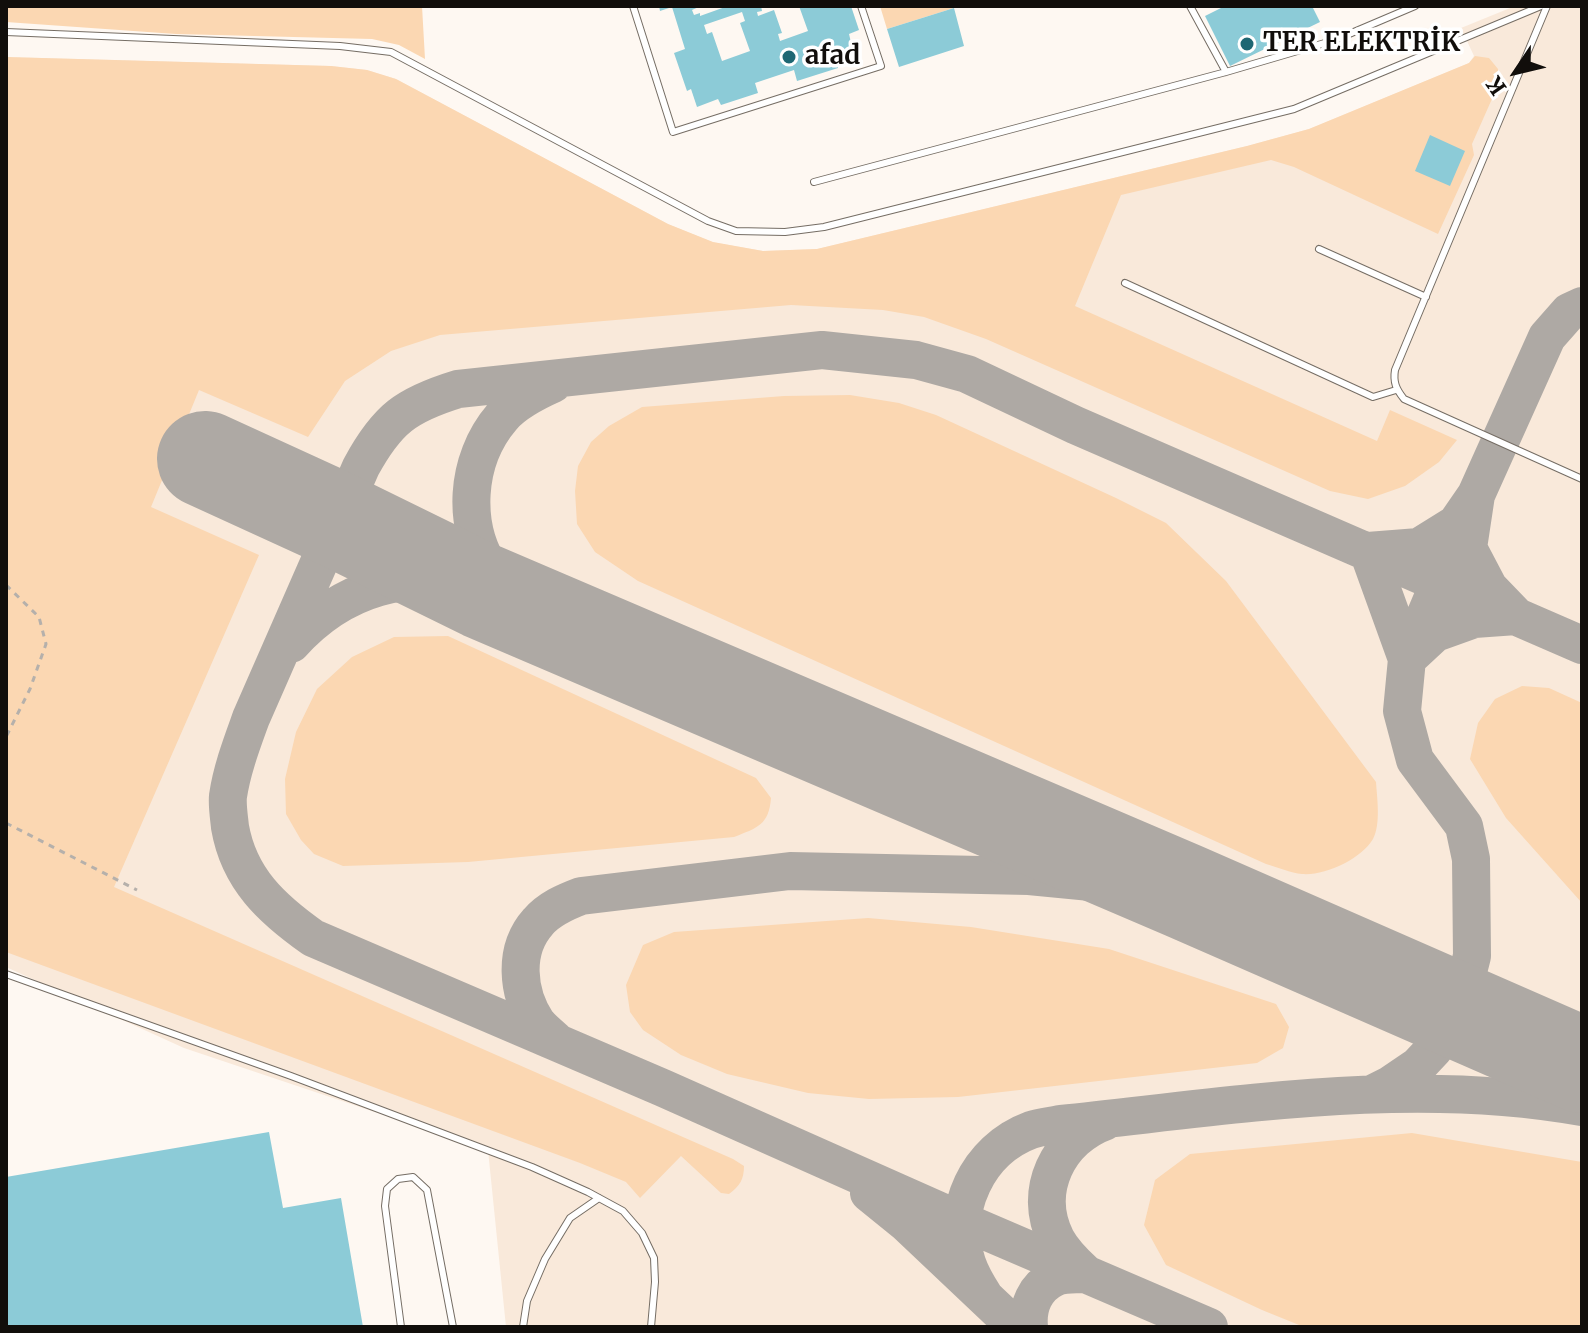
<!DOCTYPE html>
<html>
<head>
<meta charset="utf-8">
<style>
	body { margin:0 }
	#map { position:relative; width:1588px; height:1333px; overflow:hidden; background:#fef8f2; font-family:Merriweather,serif }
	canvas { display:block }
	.frame { position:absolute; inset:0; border:8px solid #110e0b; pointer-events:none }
	.north { position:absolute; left:1476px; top:32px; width:80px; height:80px; -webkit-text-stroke:6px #fff; paint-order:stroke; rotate:235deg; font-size:22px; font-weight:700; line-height:32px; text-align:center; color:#110e0b }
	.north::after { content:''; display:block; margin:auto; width:28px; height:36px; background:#110e0b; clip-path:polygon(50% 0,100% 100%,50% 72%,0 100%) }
</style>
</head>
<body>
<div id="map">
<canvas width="1588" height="1333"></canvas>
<div class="frame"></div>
<div class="north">K</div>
</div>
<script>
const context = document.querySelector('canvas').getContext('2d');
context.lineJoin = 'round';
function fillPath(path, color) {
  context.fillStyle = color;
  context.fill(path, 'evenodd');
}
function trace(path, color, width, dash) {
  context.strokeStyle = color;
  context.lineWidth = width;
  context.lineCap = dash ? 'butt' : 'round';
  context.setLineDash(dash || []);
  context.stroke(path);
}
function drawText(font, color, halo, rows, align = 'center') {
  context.font = font + ' Merriweather,serif';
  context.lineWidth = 7;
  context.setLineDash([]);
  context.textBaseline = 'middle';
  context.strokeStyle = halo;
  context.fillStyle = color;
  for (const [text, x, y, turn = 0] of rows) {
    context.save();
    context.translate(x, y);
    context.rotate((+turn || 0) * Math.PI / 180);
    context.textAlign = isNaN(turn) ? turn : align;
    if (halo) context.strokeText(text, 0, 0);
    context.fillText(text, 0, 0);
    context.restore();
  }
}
fillPath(new Path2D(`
	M1515 6H1582V1327H506L488 1150 184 1048 6 967V57L331 66 367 70 396 79 668 224 712 242 763 251 817 249 1247 146 1309 129 1469 63 1474 56 1461 28Z`), '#f9e9da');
fillPath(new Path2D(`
	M6 6H422L425 59 399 45 372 39 176 34 6 22Z
	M880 6H954V8L887 29Z
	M1475 56 1489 58 1498 69 1499 83 1472 144 1474 155 1438 234 1294 167 1271 160 1121 195 1075 306 1377 441 1390 410 1457 440 1439 462 1405 486 1368 499 1330 491 986 339 924 317 883 310 791 305 440 335 391 351 345 381 308 437 199 390 151 507 259 555 114 887 733 1159 744 1166C744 1179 740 1186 729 1194L721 1193 681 1156 640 1198 626 1182 580 1163 6 952V57L331 66 367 70 396 79 668 224 713 242 763 251 817 249 1247 146 1309 129 1469 63Z
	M850 395 899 403 936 415 1116 498 1166 523 1226 581 1376 782C1377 798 1381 824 1373 839 1361 859 1325 876 1302 874 1291 873 1277 867 1266 864L638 581 595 552 577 524 575 491 578 466 591 442 609 426 642 407 784 396Z
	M448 636 756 778 771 798C769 825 757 828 734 837L468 862 343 866 314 854 301 840 286 814 285 779 296 732 317 689 352 657 394 637Z
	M1522 686 1549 688 1582 703V903L1506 818 1470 759 1478 723 1495 699Z
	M868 918 971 927 1109 949 1276 1004 1289 1027 1283 1048 1257 1063 958 1097 869 1099 808 1093 727 1074 681 1055 643 1030 630 1012 626 985 643 945 674 932Z
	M1412 1133 1582 1162V1327H1304L1262 1310 1166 1265 1144 1225 1155 1180 1190 1154Z`), '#fbd7b2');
trace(new Path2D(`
	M1476 495 1468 548 1489 588 1516 616 1474 619 1435 633 1407 659 1368 551 1419 547 1456 524Z
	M550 620C529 606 508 594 493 573 461 527 465 460 502 417 515 402 535 392 553 384
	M291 644C341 588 411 566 483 591 495 595 506 601 518 606
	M555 1040C549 1035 542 1029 537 1023 517 993 513 950 538 922 549 909 565 902 581 896L790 871 1029 876 1184 891
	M1374 1093 1390 1085 1418 1066 1433 1050 1445 1034 1458 1011 1472 956 1471 859 1464 826 1415 760 1402 711 1407 659 1476 495 1547 337 1569 312 1582 306
	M869 1193 906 1223 1016 1327
	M1084 1272C1073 1262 1063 1252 1056 1239 1032 1191 1058 1138 1106 1121
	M984 1296C977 1285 971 1275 967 1263 950 1210 977 1150 1031 1130 1040 1127 1051 1126 1061 1124 1234 1106 1409 1076 1582 1107
	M1029 1327C1027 1307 1035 1287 1054 1278 1064 1273 1076 1275 1086 1274
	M1209 1327 962 1221 663 1088 313 938C272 909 239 879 230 827 229 817 227 805 228 796 232 769 242 743 251 718L361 467C387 419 406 405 458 389L822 350 916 360 967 374 1075 425 1582 645`), '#aea9a4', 38);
trace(new Path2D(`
	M205 459 323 513 482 591 1184 891 1582 1065`), '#aea9a4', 96);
fillPath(new Path2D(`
	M659 6H701L692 10 694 15 700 13V16L728 6H761L762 11 757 12 758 16 774 10 782 33 778 34 780 41 808 31 799 6H851L859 30 849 34 854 55 836 60 838 68 797 81 794 70 755 83 758 93 721 105 718 99 697 107 691 89 687 91 674 53 685 49 672 7 660 11ZM742 12 745 21 740 23 750 51 722 61 712 32 707 34 704 25Z
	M1225 6H1312L1320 22 1230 66 1205 16Z
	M954 8 964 46 899 67 887 29Z
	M1430 135 1465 151 1450 186 1415 171Z
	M269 1132 283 1208 341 1198 363 1327H6V1177Z`), '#8ccbd7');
const service = new Path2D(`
	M633 6 673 132 881 66 861 6
	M1190 6 1226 72
	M1547 6 1395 370C1393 382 1396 389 1404 399L1582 479
	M6 32 340 46 391 52 708 221 736 231 785 232 824 227 1294 109 1541 6
	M814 182 1226 72 1335 40 1415 6
	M1319 249 1426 297
	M1125 283 1373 397 1396 390
	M6 974 291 1076 532 1167 588 1192 623 1211 642 1233 654 1258 655 1282 651 1327
	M401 1327 385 1206 387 1189 398 1179 413 1177 427 1190 453 1327
	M523 1327 527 1301 545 1259 570 1218 599 1198`);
trace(service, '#756d64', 8);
trace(new Path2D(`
	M6 585 39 617 46 644 30 689 6 737
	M6 823 137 890`), '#b5b0ab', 3, [6, 6]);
trace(service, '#fff', 6);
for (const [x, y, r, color] of [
	[1247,44,8,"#1e6773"],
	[789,57,8,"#1e6773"]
]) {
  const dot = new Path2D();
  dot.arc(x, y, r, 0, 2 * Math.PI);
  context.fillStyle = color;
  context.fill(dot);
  trace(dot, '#fff', 3);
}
drawText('bold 26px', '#110e0b', '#fff', [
	["TER ELEKTRİK",1263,44],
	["afad",805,57]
], 'left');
</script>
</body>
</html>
